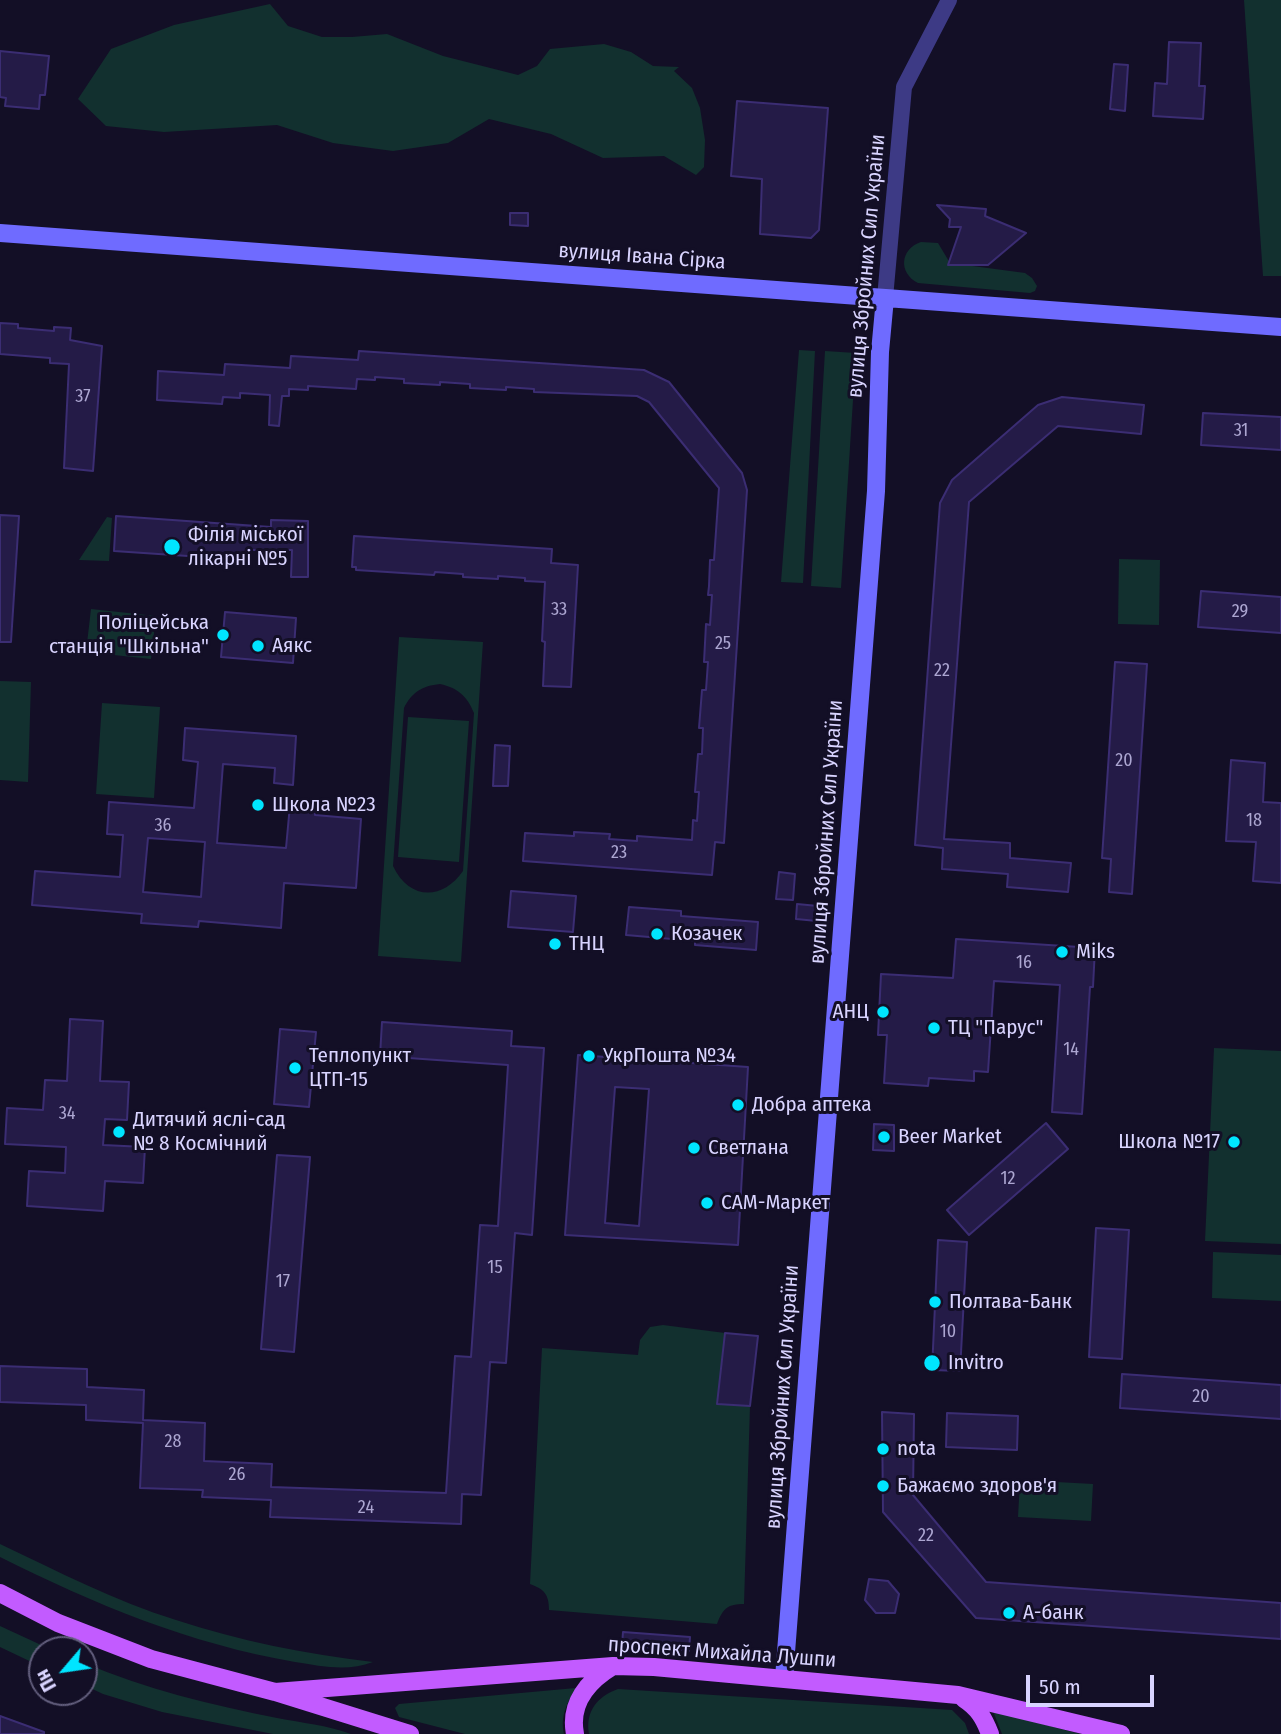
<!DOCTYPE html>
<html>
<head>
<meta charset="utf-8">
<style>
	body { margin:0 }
	#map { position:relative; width:1281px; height:1734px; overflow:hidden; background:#130f26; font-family:"Fira Sans Condensed",sans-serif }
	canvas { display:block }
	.north { position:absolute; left:28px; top:1636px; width:70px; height:70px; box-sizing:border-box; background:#130f26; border:2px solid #625e7d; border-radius:50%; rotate:241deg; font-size:19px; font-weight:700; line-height:28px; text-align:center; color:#d9d4ff }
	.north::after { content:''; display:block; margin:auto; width:24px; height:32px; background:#00e5ff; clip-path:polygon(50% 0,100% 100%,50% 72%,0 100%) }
	.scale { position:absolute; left:1026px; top:1675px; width:128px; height:32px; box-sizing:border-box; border:4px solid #d9d4ff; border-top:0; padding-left:9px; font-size:21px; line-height:24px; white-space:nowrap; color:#d9d4ff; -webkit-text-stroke:5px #130f26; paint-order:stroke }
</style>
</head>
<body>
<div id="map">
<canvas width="1281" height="1734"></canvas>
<div class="north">Пн</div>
<div class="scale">50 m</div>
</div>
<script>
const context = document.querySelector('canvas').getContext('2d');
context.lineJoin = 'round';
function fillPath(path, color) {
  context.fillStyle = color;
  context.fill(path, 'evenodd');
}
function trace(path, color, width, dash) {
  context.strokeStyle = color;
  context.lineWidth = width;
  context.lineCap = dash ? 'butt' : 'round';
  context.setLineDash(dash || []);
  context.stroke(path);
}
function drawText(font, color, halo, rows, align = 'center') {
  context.font = font + ' "Fira Sans Condensed",sans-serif';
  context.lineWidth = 6;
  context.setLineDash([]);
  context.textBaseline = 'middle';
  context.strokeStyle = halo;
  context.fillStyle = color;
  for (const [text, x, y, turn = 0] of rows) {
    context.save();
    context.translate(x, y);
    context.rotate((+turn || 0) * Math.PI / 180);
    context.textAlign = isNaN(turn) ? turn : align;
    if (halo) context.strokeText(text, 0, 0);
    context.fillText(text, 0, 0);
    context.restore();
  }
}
fillPath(new Path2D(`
	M1244 0H1281V276H1263Z
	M270 4 288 26 322 37H352L387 34 443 56 518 75 537 66 550 49 604 44 631 52 653 66 679 67 674 71 692 88 700 108 705 140 704 167 696 175 664 156 603 158 551 134 489 119 448 143 393 151 333 143 277 125 164 132 106 126 78 99 111 49 174 25Z
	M921 242 938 243 950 263 1025 273 1032 278 1037 286 1035 291 1030 293 918 283C898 273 900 249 921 242Z
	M799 350 815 351 803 583 781 582Z
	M825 351 856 353 841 588 811 586Z
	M107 517 112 518 109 561 79 560Z
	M1119 559 1160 560 1159 625 1118 624Z
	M91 609 156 616 151 659 86 652Z
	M399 637 483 642 461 962 378 956ZM440 684C458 688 467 696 474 713L463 871C442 901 409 900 393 866L404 708C412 692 422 686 440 684Z
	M0 681 31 682 28 782 0 780Z
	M102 703 160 707 154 798 96 794Z
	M408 717 469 721 459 862 398 857Z
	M1214 1048 1281 1051V1244L1205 1241Z
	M1213 1252 1281 1255V1301L1212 1298Z
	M663 1325 725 1333 717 1403 750 1406 744 1604C728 1604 723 1608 717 1624L549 1610C549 1594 544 1589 530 1584L542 1348 638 1355 640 1340 650 1327Z
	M1020 1480 1093 1484 1091 1521 1018 1517Z
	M0 1544C57 1571 115 1601 176 1620 240 1641 306 1654 373 1662 347 1672 321 1666 295 1662 190 1644 94 1604 0 1557Z
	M0 1626 52 1650H42V1667L0 1647Z
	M84 1663C146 1689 211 1705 277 1718 302 1723 327 1725 351 1734H273L162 1712 103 1694 84 1685Z
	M576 1688C567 1703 560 1716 564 1734H465L399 1717 395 1708 399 1704Z
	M618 1689 952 1710 965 1723 969 1734H589C585 1711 598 1696 618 1689Z
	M993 1711 1080 1734H1002Z`), '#12302f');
const building = new Path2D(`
	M1169 42 1201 43 1199 86H1205L1203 119 1153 116 1155 83 1167 84Z
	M0 51 49 56 45 95H40L39 109 5 106 6 98 0 97Z
	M1114 64 1128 65 1125 111 1110 109Z
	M737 101 828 108 819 230 811 238 760 234 762 179 731 176Z
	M937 205 986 209 985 216 1026 233 988 265H948L961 227H949L950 219Z
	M510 213H528V226L510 225Z
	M0 323 18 324V328L54 331V327L71 328 70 340 102 346 93 471 64 468 69 364 50 363V358L0 354Z
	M359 351 644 370 669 382 742 473 747 490 724 843 715 842 712 875 523 861 525 833 574 836V832L610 834 609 839 637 841V836L692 840 693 820 697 821 699 792H695L698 754H702L703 728H699L702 690H706L708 662H704L706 624 710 625 712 595H708L709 586 710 560H714L719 488 649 402 637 396 534 392V389L506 387V390L470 388V384L440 382V385L404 383V379L375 377V380L357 379 356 389 308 386V390L289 389V396H282L279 426 269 425 270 395 240 393V398L223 397 222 404 157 400 158 371 224 375 225 364 290 368 291 356 358 360Z
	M1062 397 1144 405 1141 434 1058 426 969 502 944 839 1010 843V858L1071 863 1068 892 1007 887 1008 874 942 869 943 848 915 845 940 503 952 480 1038 405Z
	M1203 413 1281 417V450L1201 445Z
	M0 515 19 516 11 642H0Z
	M116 516 271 527V520L308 521V577H291L292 550H248L247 560 114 551Z
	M354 536 552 549 551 563 578 565 571 687 543 686 545 642 542 641 545 582 525 581V578L512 577 498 576V579L463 577V574L435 572 434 575 356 570V567H352Z
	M1201 591 1281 597V633L1198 627Z
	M225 612 296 618 293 663 221 657Z
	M1115 662 1147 664 1132 894 1109 892 1111 859 1102 858Z
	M185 728 296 736 293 785 274 783 275 768 223 764 217 843 286 848 290 805 315 807V815L361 819 356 888 284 883 281 928 199 921 198 927 141 923 142 914 32 905 35 871 120 877 123 835 107 834 109 802 194 808 198 762 183 760ZM148 838 205 842 201 897 143 892Z
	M495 745 510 746 508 786H493Z
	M1231 760 1265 763 1263 802 1281 803V883L1253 881 1256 842 1226 841Z
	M779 872 795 874 793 900 776 899Z
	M511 891 576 896 573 932 508 927Z
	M797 904 818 906 817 921 796 919Z
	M629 907 681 911V916L758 922 756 950 695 945V941L626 935Z
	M956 939 1095 948 1093 987H1090L1082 1114 1052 1112 1060 985 994 981 988 1072 974 1071V1081L929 1078 928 1086 884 1083 887 1035H878L881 974 953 978Z
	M70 1019 103 1021 100 1081 129 1082 127 1120 105 1119 103 1145 145 1147 143 1183 105 1181 103 1211 27 1206 29 1171 65 1173 66 1147 5 1144 7 1108 43 1110 45 1080 67 1081Z
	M382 1022 512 1031 511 1046 544 1048 532 1235 515 1233 506 1363 490 1362 481 1495 462 1494 461 1524 270 1517 271 1500 202 1497 203 1490 140 1488 143 1423 86 1420V1405L0 1402V1366L87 1369V1387L144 1390 143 1420 205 1423 204 1461 272 1464 271 1487 446 1493 455 1356 471 1357 480 1225 498 1226 508 1065 380 1056Z
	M280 1029 316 1032 309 1107 274 1104Z
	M578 1055 748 1067 738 1245 565 1235ZM615 1087 649 1089 639 1226 605 1223Z
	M1046 1123 1068 1149 969 1235 947 1210Z
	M874 1124 894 1125V1151L873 1150Z
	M277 1155 310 1157 294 1352 261 1349Z
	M1096 1228 1129 1230 1122 1359 1089 1357Z
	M938 1240 967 1242 960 1371 932 1370Z
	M725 1333 758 1336 750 1406 717 1404Z
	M1122 1374 1281 1385V1419L1120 1408Z
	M882 1412 914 1414 913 1495 986 1582 1281 1603V1639L976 1618 883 1512Z
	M947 1413 1018 1416 1017 1450 946 1447Z
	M869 1579 888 1581 899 1594 895 1613H876L865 1600Z
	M623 1632 690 1637 689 1651 622 1645Z
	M0 1716 44 1732V1734H0Z`);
fillPath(building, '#241b47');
trace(building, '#3b2d73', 2);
trace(new Path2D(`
	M885 298 904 87 949 0`), '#3d3a85', 16);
trace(new Path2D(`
	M0 233 1281 327
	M784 1678 876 491 880 352 885 298`), '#6f6bff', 18);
trace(new Path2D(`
	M0 1593 58 1623 151 1659 275 1692 410 1734
	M275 1692 613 1666 654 1667 958 1695 1121 1734
	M964 1699C978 1708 984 1718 990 1734
	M575 1734C569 1703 588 1681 613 1666`), '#c25bff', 18);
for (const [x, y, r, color] of [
	[172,547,9,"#00e5ff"],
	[223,635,7,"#00e5ff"],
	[258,646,7,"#00e5ff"],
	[258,805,7,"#00e5ff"],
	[657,934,7,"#00e5ff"],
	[555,944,7,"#00e5ff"],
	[1062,952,7,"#00e5ff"],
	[883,1012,7,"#00e5ff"],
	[934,1028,7,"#00e5ff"],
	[589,1056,7,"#00e5ff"],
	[295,1068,7,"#00e5ff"],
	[738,1105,7,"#00e5ff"],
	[119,1132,7,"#00e5ff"],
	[884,1137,7,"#00e5ff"],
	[1234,1142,7,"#00e5ff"],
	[694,1148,7,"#00e5ff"],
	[707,1203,7,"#00e5ff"],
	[935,1302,7,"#00e5ff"],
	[932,1363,9,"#00e5ff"],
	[883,1449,7,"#00e5ff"],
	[883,1486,7,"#00e5ff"],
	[1009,1613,7,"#00e5ff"]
]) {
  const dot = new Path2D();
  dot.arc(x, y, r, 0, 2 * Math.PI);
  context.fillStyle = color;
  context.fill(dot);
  trace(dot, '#130f26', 2.5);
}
drawText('18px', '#aca6d1', null, [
	["37",83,397],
	["31",1241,431],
	["33",559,610],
	["29",1240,612],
	["25",723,644],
	["22",942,671],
	["20",1124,761],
	["18",1254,821],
	["36",163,826],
	["23",619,853],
	["16",1024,963],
	["14",1071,1050],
	["34",67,1114],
	["12",1008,1179],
	["15",495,1268],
	["17",283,1282],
	["10",948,1332],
	["20",1201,1397],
	["28",173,1442],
	["26",237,1475],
	["24",366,1508],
	["22",926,1536]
]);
drawText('21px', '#d9d4ff', '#130f26', [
	["вулиця Івана Сірка",642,257,4],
	["вулиця Збройних Сил України",867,266,-85],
	["вулиця Збройних Сил України",827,832,-86],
	["вулиця Збройних Сил України",783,1397,-86],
	["проспект Михайла Лушпи",722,1653,4]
]);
drawText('21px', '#d9d4ff', '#130f26', [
	["Філія міської",188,535],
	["лікарні №5",188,559],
	["Поліцейська",209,623,"right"],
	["станція \"Шкільна\"",209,647,"right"],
	["Аякс",272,646],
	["Школа №23",272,805],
	["Козачек",671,934],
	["ТНЦ",569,944],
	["Miks",1076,952],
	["АНЦ",869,1012,"right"],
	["ТЦ \"Парус\"",948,1028],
	["Теплопункт",309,1056],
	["ЦТП-15",309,1080],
	["УкрПошта №34",603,1056],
	["Добра аптека",752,1105],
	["Дитячий яслі-сад",133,1120],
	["№ 8 Космічний",133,1144],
	["Beer Market",898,1137],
	["Школа №17",1220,1142,"right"],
	["Светлана",708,1148],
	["САМ-Маркет",721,1203],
	["Полтава-Банк",949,1302],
	["Invitro",948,1363],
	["nota",897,1449],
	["Бажаємо здоров'я",897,1486],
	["А-банк",1023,1613]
], 'left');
</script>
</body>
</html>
